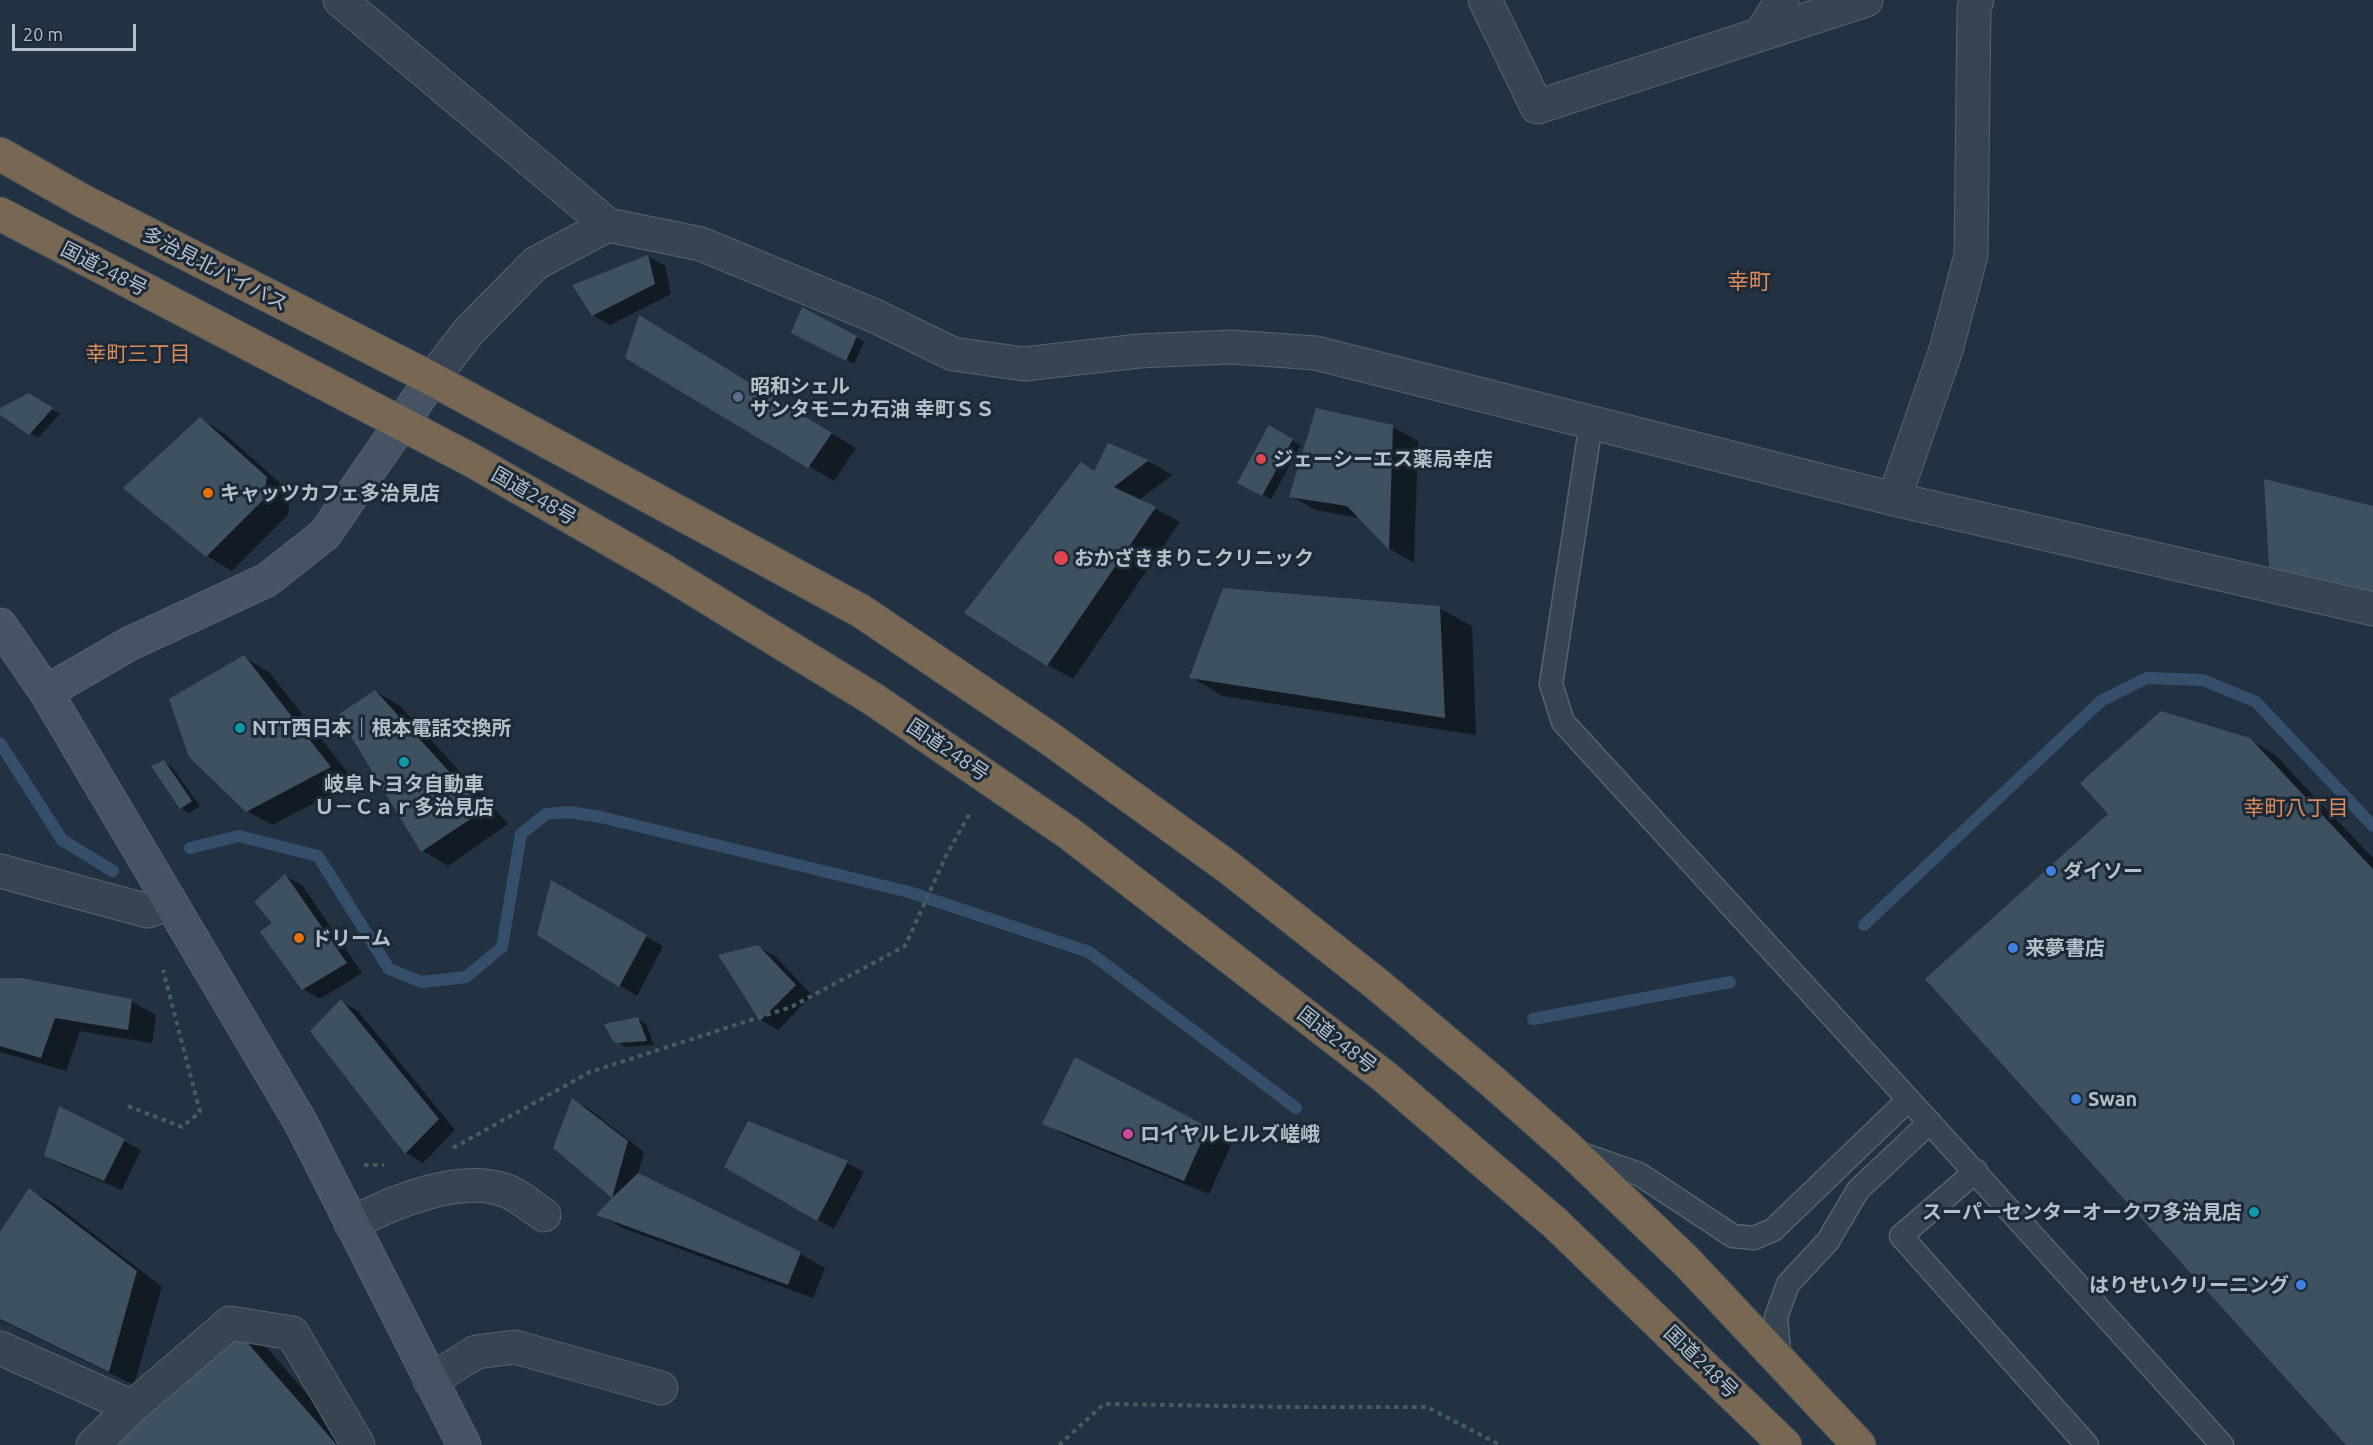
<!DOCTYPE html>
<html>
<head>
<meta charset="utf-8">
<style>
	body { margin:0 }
	#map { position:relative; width:2373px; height:1445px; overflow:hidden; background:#233242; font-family:Ubuntu,sans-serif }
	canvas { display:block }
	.scale { position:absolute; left:12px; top:24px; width:124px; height:27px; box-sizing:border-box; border:3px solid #b4bfcc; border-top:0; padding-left:8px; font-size:18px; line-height:21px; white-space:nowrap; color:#b4bfcc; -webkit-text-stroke:4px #1c2936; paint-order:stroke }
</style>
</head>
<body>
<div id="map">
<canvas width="2373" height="1445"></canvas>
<div class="scale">20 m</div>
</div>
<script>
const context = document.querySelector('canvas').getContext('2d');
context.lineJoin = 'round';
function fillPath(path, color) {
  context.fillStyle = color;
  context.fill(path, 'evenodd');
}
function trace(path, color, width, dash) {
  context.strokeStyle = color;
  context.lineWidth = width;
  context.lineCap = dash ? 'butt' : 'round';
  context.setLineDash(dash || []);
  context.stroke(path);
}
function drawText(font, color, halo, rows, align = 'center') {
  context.font = font + ' Ubuntu,"Noto Sans JP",sans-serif';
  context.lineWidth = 6;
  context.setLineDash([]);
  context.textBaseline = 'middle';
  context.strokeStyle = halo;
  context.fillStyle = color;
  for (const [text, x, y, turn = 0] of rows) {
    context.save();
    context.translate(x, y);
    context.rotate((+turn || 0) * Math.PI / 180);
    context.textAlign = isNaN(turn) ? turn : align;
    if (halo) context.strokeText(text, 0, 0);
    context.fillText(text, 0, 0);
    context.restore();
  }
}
fillPath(new Path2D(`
	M648 256 665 266 671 294 610 325 593 315 574 285Z
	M665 332 856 448 834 481 627 357Z
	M801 337H856L864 342 854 364Z
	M38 400 60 414 38 438 0 413V410Z
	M200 419 225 434 291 493 288 515 232 571 207 556Z
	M1269 427 1301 445 1271 499 1239 482Z
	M1393 427 1418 441 1414 563 1390 549 1360 518 1316 510 1291 496Z
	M1109 445 1148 461 1172 475 1139 500 1180 522 1073 679 1048 665 1095 472Z
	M1439 608 1472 626 1476 735 1223 696 1191 677Z
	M244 657 269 672 355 782 272 825 247 811Z
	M375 691 400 706 508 824 448 866 423 851 340 715Z
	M2250 740 2275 755 2373 858V1445H2348L2110 814Z
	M164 762 172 767 200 806 189 813 181 808Z
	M285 876 302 885 362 973 320 999 303 989 274 923Z
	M552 882 663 946 637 996 539 935Z
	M758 947 775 956 812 995 778 1030 761 1020 721 956Z
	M0 980 131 1001 156 1015 152 1043 80 1031 66 1071 0 1052Z
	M341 1001 358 1011 455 1130 423 1163 406 1153 312 1031Z
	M638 1019 646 1024 654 1045 626 1047 614 1040Z
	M573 1100 589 1109 644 1152 638 1174 800 1254 825 1268 813 1298 623 1228 598 1214 615 1198 555 1148Z
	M60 1108 141 1150 122 1190 62 1165 46 1156Z
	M1044 1123 1207 1128 1232 1143 1209 1194 1069 1137Z
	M847 1163 864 1172 834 1229 726 1167Z
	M30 1190 55 1204 162 1287 134 1385 0 1320V1235Z
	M230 1325 263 1343 351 1445H108Z`), '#0007');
trace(new Path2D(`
	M0 743 62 840 113 871
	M190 848 239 836 318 856 389 969 422 982 466 977 502 947 521 834 546 814 569 812 601 817 909 892 1089 952 1296 1108
	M1864 925 2101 701 2147 678 2203 680 2256 702 2373 826
	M1533 1019 1730 982`), '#354f6a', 12);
fillPath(new Path2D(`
	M648 255 655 284 592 316 572 285Z
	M802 307 857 336 846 361 791 333Z
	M639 315 832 433 808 468 625 358Z
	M29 393 53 408 29 435 0 415V408Z
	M1316 408 1393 425 1389 550 1347 506 1289 497Z
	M200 417 267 477 263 500 206 557 123 488Z
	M1269 425 1293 439 1262 496 1237 483Z
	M1108 443 1149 460 1114 487 1156 507 1047 666 964 613 1081 462 1094 471Z
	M2264 479 2373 506V599L2270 585Z
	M1223 588 1440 606 1445 718 1189 678Z
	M244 655 331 767 246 812 189 757 169 699Z
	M375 690 484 810 421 852 338 715Z
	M2161 711 2250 738 2373 869V1445H2346L1925 979 2108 814 2080 783Z
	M164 760 192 801 180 809 151 766Z
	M285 874 347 963 302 990 260 932 272 923 254 902Z
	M551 880 647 935 619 987 537 935Z
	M758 945 796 985 760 1021 718 955Z
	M0 978H22L132 999 128 1030 55 1018 41 1058 0 1046Z
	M341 999 439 1119 405 1154 310 1031Z
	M638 1017 647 1041 616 1043 613 1041 604 1024Z
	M1075 1057 1208 1127 1184 1181 1042 1124Z
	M572 1098 628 1141 612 1198 638 1173 801 1252 788 1285 596 1215 612 1198 553 1148Z
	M59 1106 125 1139 104 1181 44 1156Z
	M748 1121 848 1161 817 1221 724 1167Z
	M29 1188 137 1271 109 1372 0 1319V1232Z
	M230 1323 337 1445H106Z`), '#3e5161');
const lane = new Path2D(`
	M1591 423 1551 684 1563 722C1783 963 2004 1202 2222 1445
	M1579 1153 1639 1174 1733 1236 1754 1238 1773 1230 1908 1100
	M1976 1171 1901 1236 2087 1445
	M1780 1362 1776 1317 1788 1284 1828 1241 1858 1190 1930 1122`);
const street = new Path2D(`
	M340 0 608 225
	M1485 0 1537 107 1866 0
	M1761 34 1782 0
	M432 379 469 331 536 263 608 225 701 244 875 316 953 354 1024 364 1139 351 1232 347 1316 353 1894 499 2373 609
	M1894 499 1946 350 1971 255 1974 8 1977 0
	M0 871 148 911 170 903
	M351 1224C392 1202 464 1172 509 1192 521 1197 533 1208 544 1215
	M0 1348 132 1407 230 1323 292 1333 358 1445
	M430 1381 476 1352 515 1347 661 1388
	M93 1445 132 1407`);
const secondary = new Path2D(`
	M0 625 46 692 301 1123 464 1445
	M46 692 129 644 267 580 325 534 432 379`);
const highway = new Path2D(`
	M0 154 81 200 432 379 861 611 1049 738 1228 867 1378 985 1493 1082 1569 1149 1686 1261 1859 1445
	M0 214 473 461 661 569 873 699 1070 834 1385 1077 1555 1223 1785 1445`);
trace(lane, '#55626f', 25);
trace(street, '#55626f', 35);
trace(secondary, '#55626f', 35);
trace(highway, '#424f5c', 35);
trace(new Path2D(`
	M128 1106 182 1127 200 1112 163 970
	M453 1148 590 1072 791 1007 905 946 946 856 971 811
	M364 1165H384
	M1059 1445 1104 1404 1283 1407H1427L1500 1445`), '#435e5f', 4, [4.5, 4.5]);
trace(lane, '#374451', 22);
trace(street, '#374451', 33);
trace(secondary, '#455365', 33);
trace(highway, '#786753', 33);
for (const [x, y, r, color] of [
	[738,397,6,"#5c6f8a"],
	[1261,459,6,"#e0444e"],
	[208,493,6,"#e8710a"],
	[1061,558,8,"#e0444e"],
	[240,728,6,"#0f9aa8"],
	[404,762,6,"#0f9aa8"],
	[2051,871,6,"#3f7fe0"],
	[299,938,6,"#e8710a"],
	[2013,948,6,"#3f7fe0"],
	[2076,1099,6,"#3f7fe0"],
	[1128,1134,6,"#d1479c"],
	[2254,1212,6,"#0f9aa8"],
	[2301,1285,6,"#3f7fe0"]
]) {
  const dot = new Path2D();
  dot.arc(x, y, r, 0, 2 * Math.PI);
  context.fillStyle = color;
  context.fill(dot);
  trace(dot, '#1c2936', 2);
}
drawText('20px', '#b4bfcc', '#1c2936', [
	["国道248号",104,269,27],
	["多治見北バイパス",215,269,27],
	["国道248号",534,496,30],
	["国道248号",948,750,34],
	["国道248号",1337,1040,38],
	["国道248号",1701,1362,44]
]);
drawText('bold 20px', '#b4bfcc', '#1c2936', [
	["昭和シェル",750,386],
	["サンタモニカ石油 幸町ＳＳ",750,409],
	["ジェーシーエス薬局幸店",1273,459],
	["キャッツカフェ多治見店",220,493],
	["おかざきまりこクリニック",1074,558],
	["NTT西日本｜根本電話交換所",252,728],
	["岐阜トヨタ自動車",404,784,"center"],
	["Ｕ－Ｃａｒ多治見店",404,807,"center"],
	["ダイソー",2063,871],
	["ドリーム",311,938],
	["来夢書店",2025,948],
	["Swan",2088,1099],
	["ロイヤルヒルズ嵯峨",1140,1134],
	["スーパーセンターオークワ多治見店",2242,1212,"right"],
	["はりせいクリーニング",2289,1285,"right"]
], 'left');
drawText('21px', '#df8a5b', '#1c2936', [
	["幸町三丁目",138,354],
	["幸町八丁目",2296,808]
]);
drawText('22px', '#df8a5b', '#1c2936', [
	["幸町",1749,282]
]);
</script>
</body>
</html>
